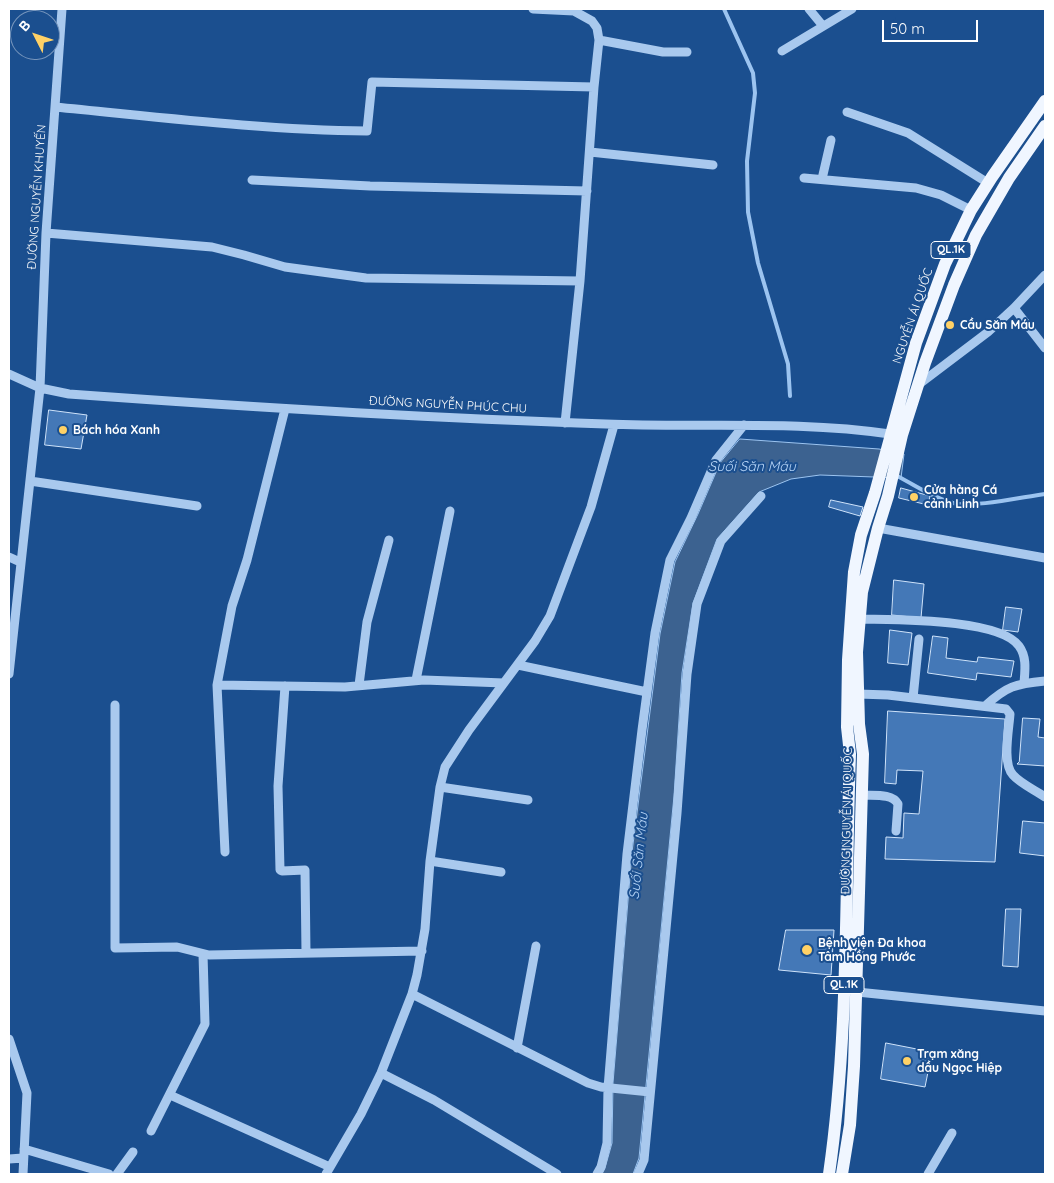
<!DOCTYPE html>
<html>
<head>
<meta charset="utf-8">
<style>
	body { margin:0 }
	#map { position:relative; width:1054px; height:1183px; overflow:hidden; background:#1b4f8f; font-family:Quicksand,sans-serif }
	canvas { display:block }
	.frame { position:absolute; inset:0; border:10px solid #fff; pointer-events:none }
	.north { position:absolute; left:10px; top:10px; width:50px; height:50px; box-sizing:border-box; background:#1b4f8f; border:1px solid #7695bc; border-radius:50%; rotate:311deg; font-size:14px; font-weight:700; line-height:20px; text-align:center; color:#fff }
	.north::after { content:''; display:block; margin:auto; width:18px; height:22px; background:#ffd166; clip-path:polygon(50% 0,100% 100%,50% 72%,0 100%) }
	.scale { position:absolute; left:882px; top:20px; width:96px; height:22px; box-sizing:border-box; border:2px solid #fff; border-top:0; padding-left:6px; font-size:15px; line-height:18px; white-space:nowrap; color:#fff; -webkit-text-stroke:4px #1b4f8f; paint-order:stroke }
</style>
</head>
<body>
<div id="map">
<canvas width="1054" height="1183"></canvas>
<div class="frame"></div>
<div class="north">B</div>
<div class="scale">50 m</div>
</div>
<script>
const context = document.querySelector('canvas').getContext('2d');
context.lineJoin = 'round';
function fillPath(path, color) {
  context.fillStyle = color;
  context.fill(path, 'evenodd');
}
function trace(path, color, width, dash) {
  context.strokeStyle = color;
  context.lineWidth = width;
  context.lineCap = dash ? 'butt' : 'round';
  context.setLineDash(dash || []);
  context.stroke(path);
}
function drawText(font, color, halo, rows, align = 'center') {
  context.font = font + ' Quicksand,sans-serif';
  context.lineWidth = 4;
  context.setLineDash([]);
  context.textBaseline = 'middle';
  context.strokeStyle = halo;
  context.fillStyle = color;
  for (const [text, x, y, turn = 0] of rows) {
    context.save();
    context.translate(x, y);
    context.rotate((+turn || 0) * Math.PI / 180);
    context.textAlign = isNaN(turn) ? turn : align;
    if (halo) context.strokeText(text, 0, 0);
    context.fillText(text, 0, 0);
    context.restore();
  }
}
const water = new Path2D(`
	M740 439 879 449 904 454 901 478 820 475 791 479 759 492 717 539 693 603 682 673 674 796 639 1158 633 1174H602L605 1168 612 1143 613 1083 632 852 660 634 675 562 698 514 720 463Z`);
fillPath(water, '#3c6290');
trace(water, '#9cc4f0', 1);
trace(new Path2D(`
	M724 9 753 73 755 93 747 161 748 212 758 263 788 364 790 396
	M897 476C915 485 933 498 953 503 974 508 1022 497 1045 494`), '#9cc4f0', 4);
const building = new Path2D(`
	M49 410 87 415 81 449 45 445Z
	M901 488 930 496 928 505 899 498Z
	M831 500 863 507 860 516 829 507Z
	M894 580 924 584 921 618 892 615Z
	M1006 607 1022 609 1018 632 1003 630Z
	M890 630 912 633 908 665 888 663Z
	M933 636 948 638 946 658 977 662 978 657 1014 661 1011 677 977 673 976 680 928 673Z
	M888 711 1005 719 995 862 885 859 886 837 903 838 904 813 919 814 923 771 897 770 896 784 885 783Z
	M1023 718 1040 719 1038 737 1045 738V766L1017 764 1019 762Z
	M1023 821 1045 823V856L1020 853Z
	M1006 909H1021L1018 967 1003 966Z
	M786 930H834L831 975 779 970Z
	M886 1043 932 1052 925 1087 881 1079Z`);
fillPath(building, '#4478b7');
trace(building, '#cfe3fa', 1);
trace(new Path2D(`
	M533 9 574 11 592 21 597 28 599 40 594 87 580 281 565 423
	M809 9 823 26
	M599 40 663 52H687
	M782 51 852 9
	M55 107C159 117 263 130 367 131L372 82 594 87
	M847 112 908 133 988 183
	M590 152 713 165
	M804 178 916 188 941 195 971 210
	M822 179 831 140
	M252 180 370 186 587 191
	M46 233 212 247 244 255 285 267 366 278 580 281
	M1014 308 1045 348
	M9 374 40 388 69 394C248 407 427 418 606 424 701 428 796 420 890 434
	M918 385 988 332 1014 308 1045 275
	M30 481 197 506
	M878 528 1045 558
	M9 557 20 562
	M860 619C893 620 999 618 1019 646 1027 657 1025 670 1024 683
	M518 665 647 692
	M9 674 40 388 46 233 62 9
	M416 680 450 511
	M217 685 345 687 424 680 504 683
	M359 685 367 622 389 540
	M285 686 278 786 280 870 282 871 305 870 306 953
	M858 694 888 695 1006 709 1010 714C1009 729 1002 764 1013 775 1021 784 1035 790 1045 797
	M913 698 919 639
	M115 705V948L177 947 209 955 422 951
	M985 706C1007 686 1015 684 1045 681
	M440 787 528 800
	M862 795C873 796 892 793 898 804L896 831
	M225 852 217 685 232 606 247 560 285 409
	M430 861 501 872
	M857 992 1045 1011
	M412 994 588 1083 601 1087 650 1092
	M9 1039 27 1093 23 1174
	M517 1048 536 946
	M381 1073 434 1100 557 1174
	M170 1095 330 1167
	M151 1131 205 1024 203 954
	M24 1149 109 1174
	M9 1159 23 1158
	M117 1174 133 1152
	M326 1174 361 1114 381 1073 412 994 417 975 425 929 430 861 440 787 445 767 469 730 535 641 550 616 591 507 614 425
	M597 1174 601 1167 607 1143 608 1088 627 854 642 730 655 633 670 560 691 518 716 460 744 425
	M638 1174 644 1160 677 813 687 674 697 604 721 541 761 496
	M928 1174 952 1133`), '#a9c9ee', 9);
trace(new Path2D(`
	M829 1174C849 1035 845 894 850 754L847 727 848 660 854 572 861 535 875 493 916 343 945 264 971 210 992 177 1045 101
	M842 1174 850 1125 854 1066 863 754 859 724 857 652 862 592 878 528 888 496 902 435 925 363 954 285 976 235 1009 178 1045 126`), '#f0f6ff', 12);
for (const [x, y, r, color] of [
	[950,325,5,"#ffd166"],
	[63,430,5,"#ffd166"],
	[914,497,5,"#ffd166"],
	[807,950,6,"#ffd166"],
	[907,1061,5,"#ffd166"]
]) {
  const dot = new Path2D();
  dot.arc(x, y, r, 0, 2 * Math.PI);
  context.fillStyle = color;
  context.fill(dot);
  trace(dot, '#1b4f8f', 2);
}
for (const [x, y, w] of [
	[951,250,40],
	[844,985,40]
]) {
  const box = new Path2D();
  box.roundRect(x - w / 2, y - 8.5, w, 17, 4);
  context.fillStyle = '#1b4f8f';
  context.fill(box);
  trace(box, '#fff', 1);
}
drawText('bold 11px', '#fff', null, [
	["QL.1K",951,250],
	["QL.1K",844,985]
]);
drawText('12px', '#fff', '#1b4f8f', [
	["ĐƯỜNG NGUYỄN KHUYẾN",37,197,-86],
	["NGUYỄN ÁI QUỐC",913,316,-71],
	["ĐƯỜNG NGUYỄN PHÚC CHU",448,405,3],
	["ĐƯỜNG NGUYỄN ÁI QUỐC",847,821,-89]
]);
drawText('bold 12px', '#fff', '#1b4f8f', [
	["Cầu Săn Máu",960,325],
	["Bách hóa Xanh",73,430],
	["Cửa hàng Cá",924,490],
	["cảnh Linh",924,504],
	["Bệnh viện Đa khoa",818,943],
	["Tâm Hồng Phước",818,957],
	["Trạm xăng",917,1054],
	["dầu Ngọc Hiệp",917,1068]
], 'left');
drawText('italic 14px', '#b5d3f5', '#1b4f8f', [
	["Suối Săn Máu",752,467],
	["Suối Săn Máu",639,856,-84]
]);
</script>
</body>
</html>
